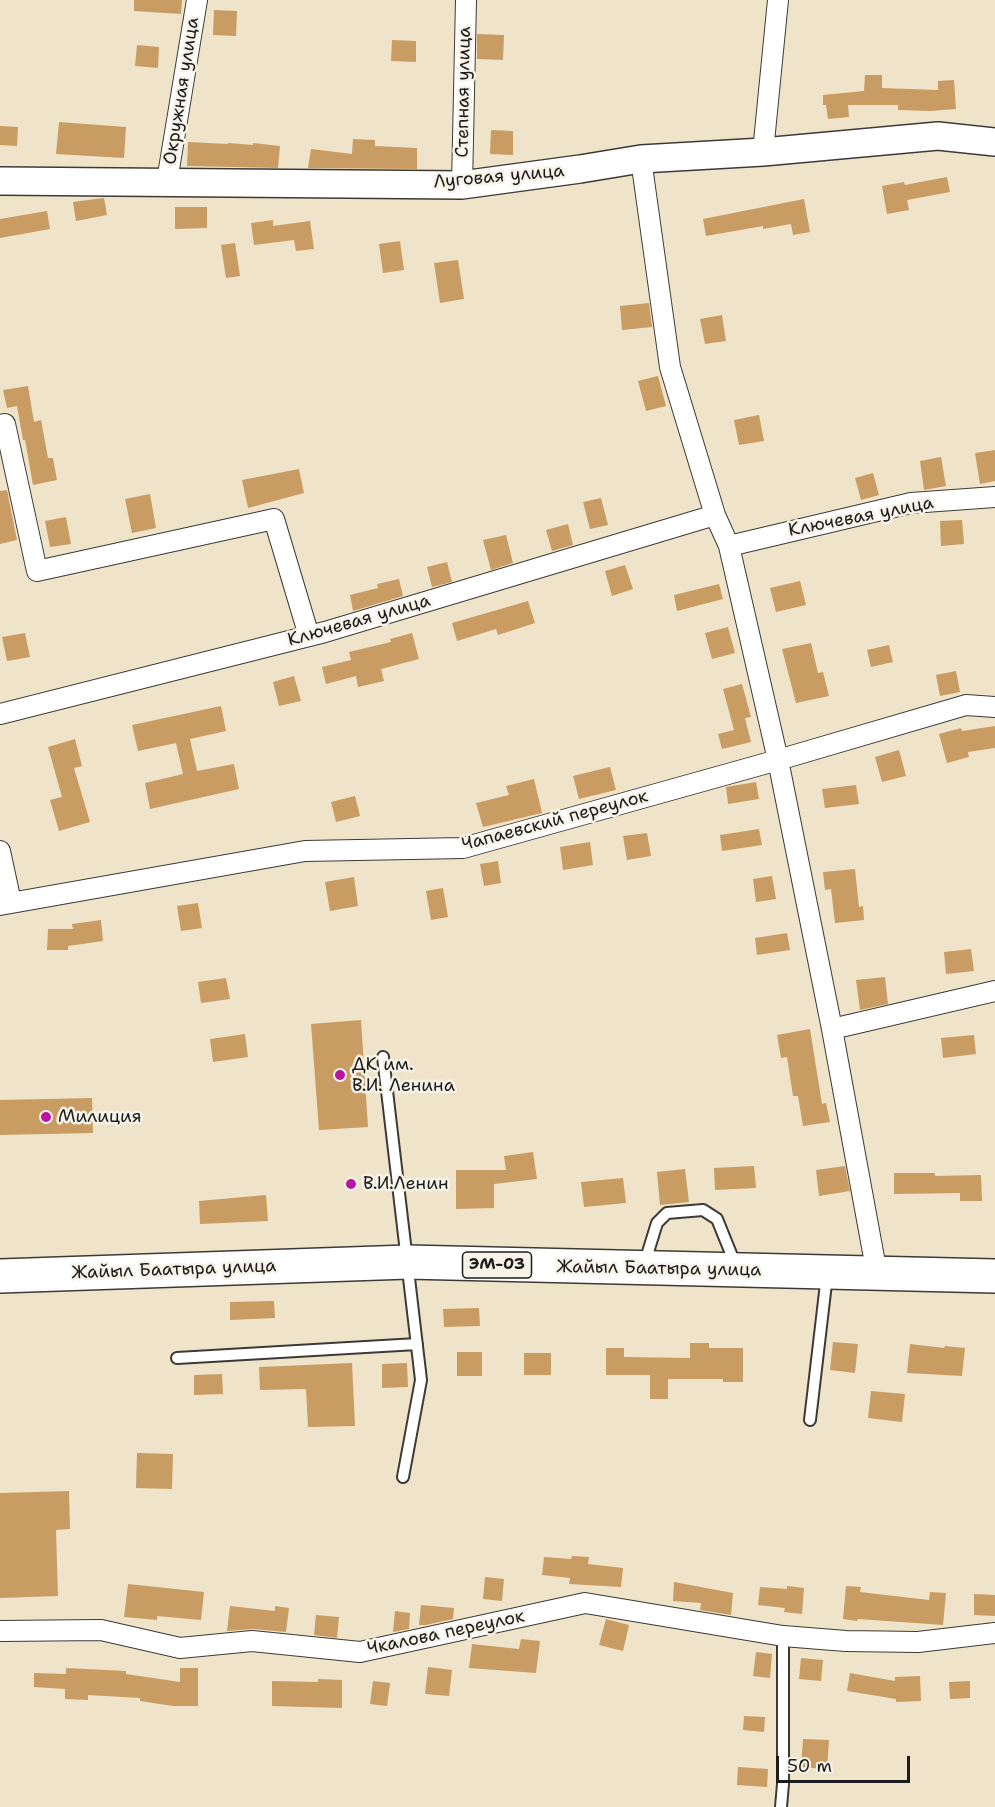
<!DOCTYPE html>
<html>
<head>
<meta charset="utf-8">
<style>
	body { margin:0 }
	#map { position:relative; width:995px; height:1807px; overflow:hidden; background:#efe4c9; font-family:"Shantell Sans",sans-serif }
	canvas { display:block }
	.scale { position:absolute; left:776px; top:1756px; width:134px; height:27px; box-sizing:border-box; border:3px solid #1c1c1c; border-top:0; padding-left:8px; font-size:18px; line-height:21px; white-space:nowrap; color:#1c1c1c; -webkit-text-stroke:4px #f7f3e8; paint-order:stroke }
</style>
</head>
<body>
<div id="map">
<canvas width="995" height="1807"></canvas>
<div class="scale">50 m</div>
</div>
<script>
const context = document.querySelector('canvas').getContext('2d');
context.lineJoin = 'round';
function fillPath(path, color) {
  context.fillStyle = color;
  context.fill(path, 'evenodd');
}
function trace(path, color, width, dash) {
  context.strokeStyle = color;
  context.lineWidth = width;
  context.lineCap = dash ? 'butt' : 'round';
  context.setLineDash(dash || []);
  context.stroke(path);
}
function drawText(font, color, halo, rows, align = 'center') {
  context.font = font + ' "Shantell Sans",sans-serif';
  context.lineWidth = 5;
  context.setLineDash([]);
  context.textBaseline = 'middle';
  context.strokeStyle = halo;
  context.fillStyle = color;
  for (const [text, x, y, turn = 0] of rows) {
    context.save();
    context.translate(x, y);
    context.rotate((+turn || 0) * Math.PI / 180);
    context.textAlign = isNaN(turn) ? turn : align;
    if (halo) context.strokeText(text, 0, 0);
    context.fillText(text, 0, 0);
    context.restore();
  }
}
fillPath(new Path2D(`
	M134 0H182L181 14 134 11Z
	M214 10 237 11 236 36 213 35Z
	M477 34 504 35 503 60 477 59Z
	M392 40 416 41V62L391 61Z
	M137 45 159 47 158 68 135 66Z
	M865 75H882V88L938 90V81L954 80 956 109 930 111 898 110V105H848L849 117 828 119 826 105H823V95L864 91Z
	M59 122 126 127 124 158 56 154Z
	M0 126 18 127 17 146 0 145Z
	M491 130 513 131V155L490 154Z
	M353 139 375 140V146L417 148V169L308 168 311 149 352 154Z
	M188 142 228 144V143L253 145V143L280 146 278 168 187 166Z
	M947 177 950 192 907 200 909 210 887 214 882 186 904 182 905 185Z
	M104 198 107 215 76 221 73 202Z
	M804 199 810 232 793 235 791 224 763 229V226L706 236 703 219Z
	M175 207H207V228L175 229Z
	M47 211 50 229 0 238V219Z
	M273 220V226L310 221 314 249 296 251 294 240 254 245 251 223Z
	M400 241 404 270 383 273 379 244Z
	M235 243 240 276 226 278 221 245Z
	M458 260 464 299 440 303 434 263Z
	M649 303 652 327 622 330 620 306Z
	M722 315 726 341 705 344 700 319Z
	M658 376 666 406 646 411 638 381Z
	M28 386 34 422 41 420 48 458H53L57 480 33 485 25 440H23L17 406 7 408 3 390Z
	M759 415 764 441 739 445 734 420Z
	M995 450V481L980 484 975 453Z
	M941 457 946 486 924 490 920 461Z
	M299 469 304 493 248 508 242 480Z
	M873 473 879 495 861 500 855 478Z
	M7 490 17 540 0 544V491Z
	M150 494 156 528 132 533 125 499Z
	M601 498 608 525 590 529 583 502Z
	M66 517 71 544 50 547 45 521Z
	M962 520 964 544 941 546 940 521Z
	M568 524 573 545 552 551 546 530Z
	M506 535 513 563 491 570 483 540Z
	M447 562 452 582 432 587 427 567Z
	M625 565 633 589 612 596 605 571Z
	M399 579 403 596 353 611 350 595 378 588 377 584Z
	M800 581 806 605 776 612 770 588Z
	M719 584 723 599 677 611 674 595Z
	M528 601 535 623 498 635 496 629 457 641 452 623Z
	M728 627 735 653 712 659 705 633Z
	M25 633 30 657 7 661 2 637Z
	M412 633 419 659 381 669 384 681 358 687 356 676 326 684 322 667 351 660 349 652 391 642 390 639Z
	M811 643 818 673 823 672 829 696 796 703 782 649Z
	M889 645 893 662 871 667 867 650Z
	M956 671 960 692 940 696 936 675Z
	M294 676 301 701 279 706 273 682Z
	M742 684 751 717 745 718 751 742 722 749 718 734 734 730 723 689Z
	M221 706 226 731 190 739 197 771 234 764 239 789 150 809 145 783 183 774 176 743 138 751 132 725Z
	M995 726V748L968 752 969 757 947 763 939 734 961 728 962 731Z
	M75 739 82 766 74 768 90 822 59 831 50 800 62 797 48 747Z
	M899 750 906 776 882 782 875 757Z
	M610 767 616 790 579 799 573 776Z
	M534 779 542 813 483 827 476 803 509 795 506 786Z
	M756 782 759 799 728 804 726 787Z
	M856 785 859 804 825 808 822 789Z
	M355 796 360 816 336 822 331 802Z
	M759 829 762 845 722 851 720 835Z
	M647 833 651 856 627 860 623 836Z
	M590 842 593 865 563 870 560 847Z
	M498 861 501 883 484 886 480 864Z
	M855 869 859 907 863 906 864 920 835 923 831 889 825 890 823 872Z
	M772 876 776 899 756 902 753 879Z
	M354 877 358 906 330 911 325 882Z
	M443 888 448 917 431 920 426 891Z
	M198 903 202 928 181 931 177 906Z
	M101 920 103 941 68 946V950H47L48 929H73L72 924Z
	M787 933 790 950 757 955 755 938Z
	M971 949 974 971 946 974 944 952Z
	M885 977 888 1004 860 1010 856 980Z
	M226 978 230 999 201 1003 198 982Z
	M361 1020 368 1127 319 1130 311 1024Z
	M810 1029 822 1104 826 1103 830 1122 803 1126 798 1096H793L787 1057 781 1058 777 1035Z
	M245 1034 248 1057 213 1062 210 1039Z
	M974 1035 976 1054 943 1058 941 1038Z
	M92 1098 93 1133 0 1135V1100Z
	M533 1152 537 1179 494 1184V1208L456 1209V1170H506L504 1156Z
	M754 1166 756 1188 715 1190 714 1168Z
	M845 1166 850 1191 819 1196 816 1170Z
	M685 1169 689 1202 660 1205 657 1172Z
	M894 1173H935V1176L981 1175 982 1201H960V1193L894 1194Z
	M623 1178 626 1203 584 1207 581 1182Z
	M266 1195 268 1221 200 1224 199 1201Z
	M274 1301 275 1318 230 1320V1302Z
	M479 1308 480 1326 444 1327 443 1309Z
	M833 1342 858 1344 855 1373 830 1370Z
	M690 1343H709V1348H743V1382H723V1379H668V1399H650V1375H606V1348H624V1357L690 1358Z
	M910 1344 944 1348 945 1346 965 1348 962 1376 907 1373Z
	M457 1352H482V1376H457Z
	M524 1353H551V1375H524Z
	M352 1363 355 1426 308 1427 306 1389 260 1390 259 1367Z
	M407 1363 408 1387 382 1388V1364Z
	M222 1374 223 1394 194 1395V1375Z
	M871 1391 905 1394 902 1422 868 1418Z
	M137 1453 173 1454 172 1489 136 1488Z
	M69 1491 70 1529 56 1530 58 1596 0 1598V1493Z
	M572 1556 589 1557 588 1564 623 1568 621 1587 569 1584 570 1578 542 1575 544 1557 571 1559Z
	M485 1577 504 1579 502 1601 483 1599Z
	M674 1582 733 1593 731 1615 700 1610 701 1603 673 1601Z
	M128 1584 204 1592 201 1620 157 1616V1620L124 1617Z
	M787 1586 804 1588 802 1614 784 1612 785 1608 758 1605 760 1587 787 1589Z
	M846 1586 861 1587 860 1592 929 1600 930 1592 946 1593 943 1625 858 1619 857 1621 843 1619Z
	M974 1594 995 1595V1616L974 1615Z
	M421 1605 454 1608 453 1619 426 1625H419Z
	M230 1606 275 1611V1606L289 1608 286 1632 253 1629 227 1631Z
	M395 1611 410 1613 409 1629 393 1632Z
	M316 1615 339 1617 337 1638 314 1635Z
	M606 1619 629 1625 623 1651 599 1645Z
	M521 1639 540 1641 536 1673 469 1668 472 1644 519 1649Z
	M756 1652 772 1654 770 1678 753 1676Z
	M801 1658 823 1660 821 1681 799 1679Z
	M428 1667 452 1670 449 1696 425 1694Z
	M66 1668 126 1671V1674L180 1682V1668H198V1706H173L140 1701V1698L88 1695V1700L65 1699V1689L34 1687V1673L66 1674Z
	M850 1673 895 1681V1677L920 1676 921 1701 896 1702V1699L847 1691Z
	M318 1679 342 1680V1708L272 1706V1681L318 1682Z
	M373 1681 390 1683 387 1706 370 1704Z
	M970 1681V1698L950 1699 949 1682Z
	M744 1716 765 1717 764 1732 743 1730Z
	M803 1739 829 1740 827 1769 801 1767Z
	M738 1767 768 1769 767 1787 737 1785Z`), '#c99c63');
const lane = new Path2D(`
	M383 1057 421 1380 403 1477
	M644 1265 657 1223 667 1213 703 1210 717 1219 736 1266
	M177 1358 417 1344
	M810 1420 827 1275
	M781 1807 783 1784V1636`);
const street = new Path2D(`
	M763 152 778 0
	M641 159 670 367 715 515 729 546 778 760 832 1029 877 1274
	M167 181 197 0
	M462 185 466 0
	M0 425 5 424 37 571 274 519 309 636
	M729 546 911 503 995 497
	M0 714 325 632 715 515
	M0 851 11 902
	M0 905 305 851 463 848 778 760 966 705 995 707
	M832 1029 995 991
	M0 1631 101 1630 180 1648 252 1641 360 1652 585 1603 783 1636 846 1641 918 1642 995 1633`);
const secondary = new Path2D(`
	M0 181 462 185 580 169 641 159 763 152 938 136 995 142`);
const highway = new Path2D(`
	M0 1276 408 1262 995 1276`);
trace(lane, '#3c3a36', 14);
trace(street, '#3c3a36', 22);
trace(secondary, '#3c3a36', 30);
trace(highway, '#3c3a36', 36);
trace(lane, '#fff', 10);
trace(street, '#fff', 20);
trace(secondary, '#fff', 27);
trace(highway, '#fff', 33);
for (const [x, y, r, color] of [
	[340,1075,6,"#b5179e"],
	[46,1117,6,"#b5179e"],
	[351,1184,6,"#b5179e"]
]) {
  const dot = new Path2D();
  dot.arc(x, y, r, 0, 2 * Math.PI);
  context.fillStyle = color;
  context.fill(dot);
  trace(dot, '#f7f3e8', 2);
}
for (const [x, y, w] of [
	[497,1265,69]
]) {
  const box = new Path2D();
  box.roundRect(x - w / 2, y - 13, w, 26, 4.5);
  context.fillStyle = '#f7f3e8';
  context.fill(box);
  trace(box, '#1c1c1c', 1.5);
}
drawText('bold 16px', '#1c1c1c', null, [
	["ЭМ-03",497,1265]
]);
drawText('18px', '#1c1c1c', '#f7f3e8', [
	["Окружная улица",182,91,-81],
	["Степная улица",464,92,-89],
	["Луговая улица",499,177,-5],
	["Ключевая улица",861,517,-11],
	["Ключевая улица",359,621,-16],
	["Чапаевский переулок",555,821,-15],
	["Жайыл Баатыра улица",659,1269,1],
	["Жайыл Баатыра улица",174,1270,-2],
	["Чкалова переулок",446,1633,-12]
]);
drawText('18px', '#1c1c1c', '#f7f3e8', [
	["ДК им.",352,1065],
	["В.И. Ленина",352,1086],
	["Милиция",58,1117],
	["В.И.Ленин",363,1184]
], 'left');
</script>
</body>
</html>
